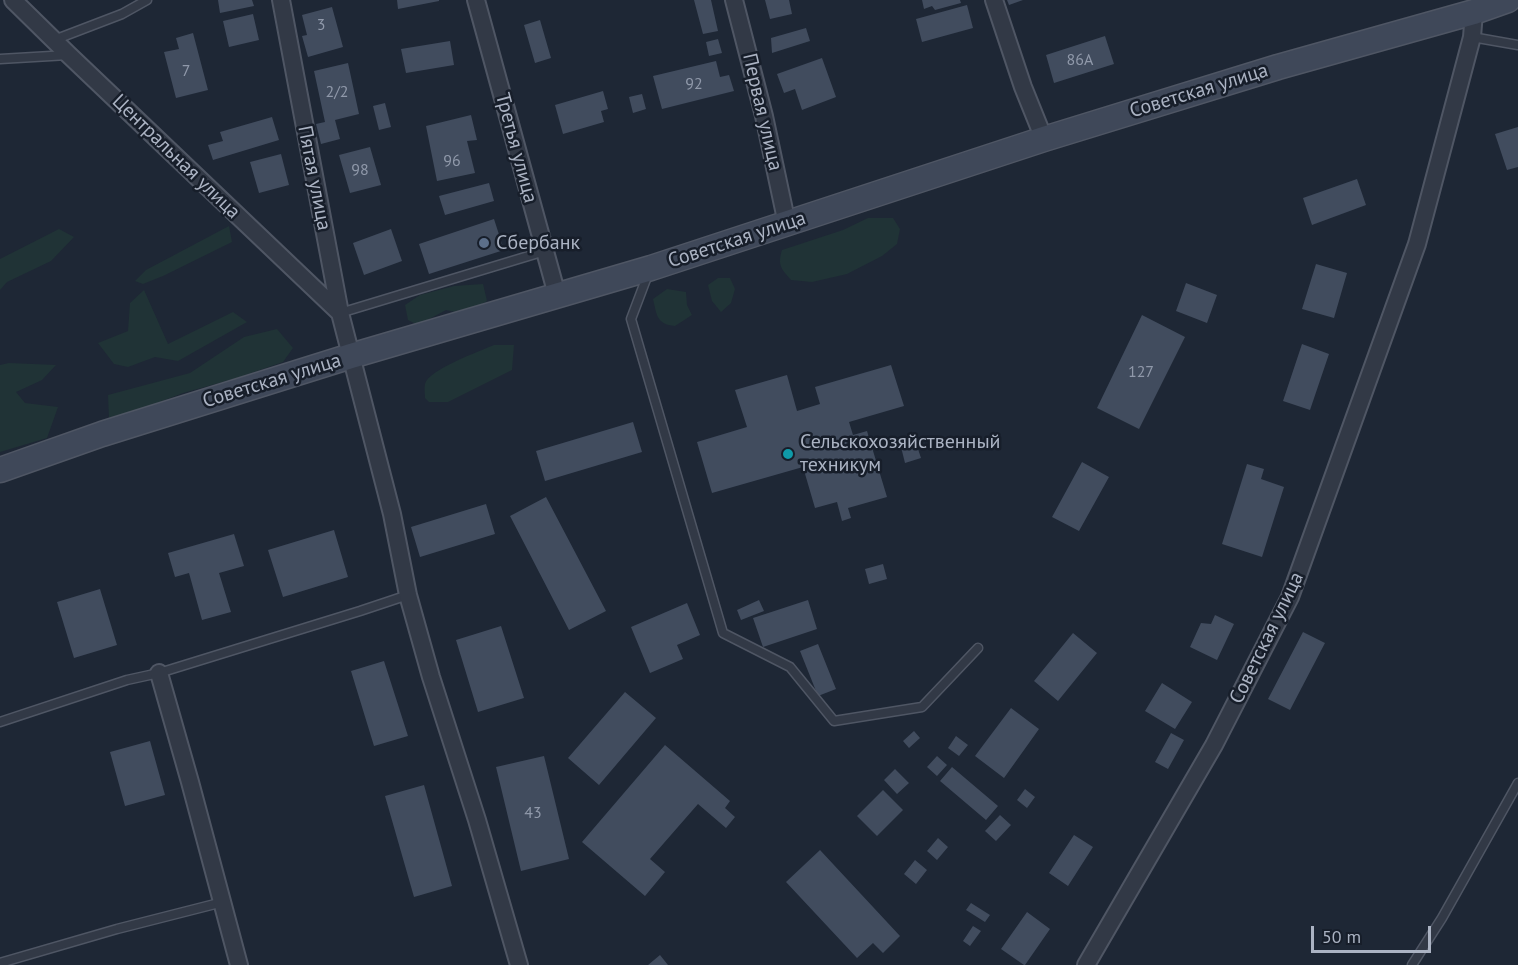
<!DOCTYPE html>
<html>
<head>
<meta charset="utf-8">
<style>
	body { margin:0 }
	#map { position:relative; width:1518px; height:965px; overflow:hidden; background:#1e2735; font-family:"PT Sans",sans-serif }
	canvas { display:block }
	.scale { position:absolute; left:1311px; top:926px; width:120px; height:27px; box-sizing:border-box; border:3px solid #abb3c3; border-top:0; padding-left:8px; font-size:18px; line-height:21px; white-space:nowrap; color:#abb3c3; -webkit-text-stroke:4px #171e2a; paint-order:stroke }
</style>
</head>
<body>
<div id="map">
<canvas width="1518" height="965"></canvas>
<div class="scale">50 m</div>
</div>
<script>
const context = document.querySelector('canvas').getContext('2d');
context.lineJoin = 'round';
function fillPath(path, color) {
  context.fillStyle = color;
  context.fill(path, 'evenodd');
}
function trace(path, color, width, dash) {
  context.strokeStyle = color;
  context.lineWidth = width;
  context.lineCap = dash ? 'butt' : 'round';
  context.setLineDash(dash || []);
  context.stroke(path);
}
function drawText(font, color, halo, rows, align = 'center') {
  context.font = font + ' "PT Sans",sans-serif';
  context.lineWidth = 5;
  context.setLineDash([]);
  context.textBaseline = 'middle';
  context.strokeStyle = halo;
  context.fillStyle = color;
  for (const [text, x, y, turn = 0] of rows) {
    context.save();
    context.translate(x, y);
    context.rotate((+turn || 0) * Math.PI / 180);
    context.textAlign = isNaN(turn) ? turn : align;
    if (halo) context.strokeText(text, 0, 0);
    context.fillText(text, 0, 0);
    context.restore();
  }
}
fillPath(new Path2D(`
	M868 218H893L900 229 897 244 882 256 847 274 812 282 791 280C782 269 777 266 782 250L843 230Z
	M229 226 232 242 163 276 143 284 135 281 146 270Z
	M59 229 74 237 51 261 7 282 0 290V259Z
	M718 278H730L735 289 731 303 721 312 712 301 708 285Z
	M483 284 487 301 464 314 446 310 418 325 408 320 405 305 420 295 454 286Z
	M667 289 686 292 687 305 692 315 675 326C656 324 657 315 653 299Z
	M144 290 168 344 233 312 247 322 178 361 155 357 128 367 114 364 98 343 128 331 130 303Z
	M277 329 293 348 283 362 237 378 183 393 121 417 109 418 108 395 190 373 244 337Z
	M494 345H514L512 370 448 402H429L425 398C425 394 424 388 425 384 428 370 480 351 494 345Z
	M9 363 56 365 42 380 16 392 25 403 58 407 47 438 0 452V365Z`), '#203336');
fillPath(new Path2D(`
	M218 0H252L254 6 220 13Z
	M397 0H439V1L398 9Z
	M694 0H711L718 31 703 34Z
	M765 0H789L792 14 770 19Z
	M922 0H960L961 3 935 10 932 6 924 9Z
	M1007 0H1023L1009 5Z
	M967 5 973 28 922 42 916 19Z
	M332 7 343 47 308 57 302 36 307 35 302 15Z
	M253 14 259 40 229 47 223 21Z
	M540 20 551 58 535 63 524 25Z
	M806 28 810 41 772 53 771 38Z
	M193 33 208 90 176 98 164 52 179 49 176 38Z
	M1105 36 1114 64 1054 83 1046 55Z
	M718 39 722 53 709 56 706 42Z
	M450 41 454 65 406 73 401 49Z
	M822 58 836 97 802 110 795 89 784 93 777 74Z
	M716 61 720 77 729 75 734 91 662 109 653 76Z
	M348 63 359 114 335 120 340 139 321 144 316 124 325 122 314 71Z
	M603 91 608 109 601 111 604 122 563 134 555 105Z
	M642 94 646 109 633 113 629 97Z
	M385 103 391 127 379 130 373 106Z
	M471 115 477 140 467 141 475 173 437 181 426 126Z
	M272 117 279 140 213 160 208 145 223 141 220 132Z
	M1518 127V167L1507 170 1495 134Z
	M370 147 381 185 350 193 339 155Z
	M281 154 289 185 259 193 250 162Z
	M1357 179 1366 205 1312 225 1303 198Z
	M489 183 494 201 445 215 439 196Z
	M494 219 504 250 429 274 419 244Z
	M391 229 402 261 364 275 353 243Z
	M1316 264 1347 273 1334 318 1302 309Z
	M1186 283 1217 295 1207 323 1176 311Z
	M1142 315 1185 337 1139 429 1097 408Z
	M1302 344 1329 354 1310 410 1283 401Z
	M891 365 904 406 849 422 853 435 867 431 887 497 848 508 851 518 842 521 837 502 815 508 803 467 712 493 697 442 747 427 735 390 787 375 797 411 820 404 815 387Z
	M633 422 642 452 545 481 536 451Z
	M913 434 921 458 905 463 899 439Z
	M1082 462 1109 477 1079 531 1052 517Z
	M1247 464 1264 469 1261 479 1284 487 1262 557 1222 544Z
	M546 497 606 611 569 630 510 516Z
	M486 504 495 534 420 557 411 527Z
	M334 530 348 577 283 597 268 550Z
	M234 534 244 566 219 573 231 612 202 620 189 573 175 577 168 553Z
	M883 564 887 579 869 584 865 569Z
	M100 589 117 645 74 658 57 602Z
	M759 600 764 611 741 620 737 610Z
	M808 600 817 629 763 647 753 618Z
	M687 603 700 635 677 645 683 659 650 673 631 627Z
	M1215 615 1234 624 1217 660 1190 647 1201 623 1211 624Z
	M501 626 524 698 478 712 456 640Z
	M1303 632 1325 643 1290 710 1268 699Z
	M1073 633 1097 653 1058 701 1034 681Z
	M818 644 836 689 818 696 800 651Z
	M384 661 408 736 374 746 351 671Z
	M1162 683 1192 702 1175 729 1145 711Z
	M625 692 656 718 599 785 568 758Z
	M1011 708 1039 729 1004 778 975 756Z
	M914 731 920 738 909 748 903 741Z
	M1171 733 1184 740 1168 769 1155 762Z
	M956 736 968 745 959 756 948 748Z
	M150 741 165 795 125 806 110 752Z
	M665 745 730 801 725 808 735 817 726 828 698 804 650 859 665 872 645 896 582 842Z
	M544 756 569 859 521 871 496 767Z
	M937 756 947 765 937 776 927 767Z
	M952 767 998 806 986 820 940 781Z
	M895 769 909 783 897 794 884 780Z
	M424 785 452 886 414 897 385 796Z
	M1025 789 1035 797 1027 808 1017 800Z
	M883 790 903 810 877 836 857 816Z
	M1000 815 1011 825 996 841 985 831Z
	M1074 835 1093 847 1068 886 1049 873Z
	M938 838 948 847 937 860 927 851Z
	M820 850 900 936 883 953 873 943 857 958 786 882Z
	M915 860 927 870 916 884 904 874Z
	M971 903 990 915 985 922 966 910Z
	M1027 912 1050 929 1025 965H1024L1001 949Z
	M973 926 981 931 970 946 963 941Z
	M660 955 668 965H648Z`), '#414c5e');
const service = new Path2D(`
	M1472 37 1518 45
	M54 40 122 14 147 0
	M0 59 68 55
	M648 274 631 319 723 633 790 667 834 721 922 707 978 648
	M340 313 545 251
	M0 722 127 680 159 673 360 611 408 595
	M0 963 117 929 223 902
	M1412 965 1442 918 1518 783`);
const minor = new Path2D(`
	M13 0 69 55 340 313
	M281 0 340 313 392 514 408 595 431 677 477 820 519 965
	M476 0 557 295
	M734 0 764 116 787 224
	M994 0 1023 87 1044 139
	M159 673 190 782 239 965
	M1086 965 1214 745 1290 597 1417 244 1472 37 1474 12`);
const secondary = new Path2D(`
	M0 470 102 434 351 356 651 268 1044 139 1278 67 1474 12 1508 0`);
trace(service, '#4f5664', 11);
trace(minor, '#4f5664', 20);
trace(secondary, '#4f5664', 27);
trace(service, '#323946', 8);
trace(minor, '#323946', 16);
trace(secondary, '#3f4859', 24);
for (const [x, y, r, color] of [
	[484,243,6,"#5c6f8a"],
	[788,454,6,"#0f9aa8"]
]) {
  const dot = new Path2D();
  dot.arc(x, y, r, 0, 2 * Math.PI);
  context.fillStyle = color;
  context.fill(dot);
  trace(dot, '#171e2a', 2);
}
drawText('16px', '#9099aa', null, [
	["3",321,25],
	["86А",1080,60],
	["7",186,71],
	["92",694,84],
	["2/2",337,92],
	["96",452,161],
	["98",360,170],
	["127",1141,372],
	["43",533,813]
]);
drawText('20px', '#abb3c3', '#171e2a', [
	["Советская улица",1199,91,-17],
	["Первая улица",762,112,77],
	["Третья улица",516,148,75],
	["Центральная улица",176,157,44],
	["Пятая улица",314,178,79],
	["Советская улица",737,240,-18],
	["Советская улица",272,381,-17],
	["Советская улица",1267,638,-64]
]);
drawText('20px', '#abb3c3', '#171e2a', [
	["Сбербанк",496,243],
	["Сельскохозяйственный",800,442],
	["техникум",800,465]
], 'left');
</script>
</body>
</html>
